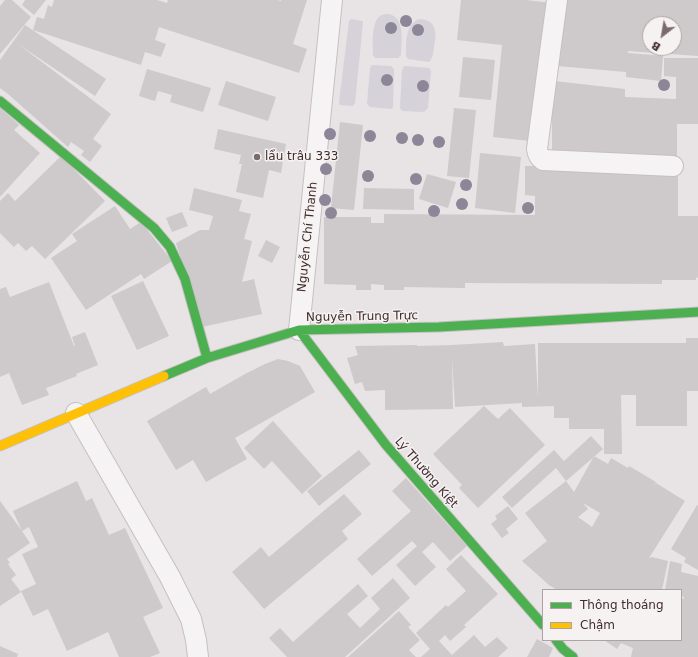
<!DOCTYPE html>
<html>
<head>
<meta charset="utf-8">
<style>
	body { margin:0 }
	#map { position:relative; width:698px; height:657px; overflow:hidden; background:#e8e3e4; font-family:"DejaVu Sans",sans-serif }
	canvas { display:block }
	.legend { position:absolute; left:542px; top:589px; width:140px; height:52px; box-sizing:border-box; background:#f7f2f2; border:1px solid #ada3a3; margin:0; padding:5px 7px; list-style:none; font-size:12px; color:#3f2c2c }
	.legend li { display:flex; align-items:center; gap:8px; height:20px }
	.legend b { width:20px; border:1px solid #ada3a3 }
	.north { position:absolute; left:642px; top:16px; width:40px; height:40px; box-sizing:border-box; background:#f7f2f2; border:1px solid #ada3a3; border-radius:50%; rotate:211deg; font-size:11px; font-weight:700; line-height:16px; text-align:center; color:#3f2c2c }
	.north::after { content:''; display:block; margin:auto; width:14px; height:18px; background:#7a6c6c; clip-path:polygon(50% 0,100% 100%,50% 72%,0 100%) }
</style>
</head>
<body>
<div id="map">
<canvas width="698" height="657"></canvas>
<ul class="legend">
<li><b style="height:5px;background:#4caf50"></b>Thông thoáng</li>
<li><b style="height:5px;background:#ffc107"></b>Chậm</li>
</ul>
<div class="north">B</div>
</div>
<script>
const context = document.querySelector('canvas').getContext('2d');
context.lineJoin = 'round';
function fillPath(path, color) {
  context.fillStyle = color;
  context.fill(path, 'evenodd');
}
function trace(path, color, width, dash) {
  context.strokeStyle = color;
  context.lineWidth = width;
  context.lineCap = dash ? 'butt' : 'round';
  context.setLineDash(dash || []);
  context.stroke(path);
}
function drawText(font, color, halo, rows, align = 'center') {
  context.font = font + ' "DejaVu Sans",sans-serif';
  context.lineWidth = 3;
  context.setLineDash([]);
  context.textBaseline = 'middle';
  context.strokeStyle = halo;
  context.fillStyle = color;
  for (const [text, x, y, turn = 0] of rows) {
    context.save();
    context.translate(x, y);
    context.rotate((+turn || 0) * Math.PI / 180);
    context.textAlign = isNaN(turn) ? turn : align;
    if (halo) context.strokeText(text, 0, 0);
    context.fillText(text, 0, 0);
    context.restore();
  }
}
fillPath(new Path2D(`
	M389 14C406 18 401 42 401 55L398 58H375L373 55C373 45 371 24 379 17 382 14 385 14 389 14Z
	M351 19 362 21 363 22 355 103 353 106 340 105 339 102 349 21Z
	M419 19C437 20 437 33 434 47 433 52 433 58 429 62L408 59 406 56C406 42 405 25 419 19Z
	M372 65 391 66 394 69 393 107 391 109 370 107 367 104 370 68Z
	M404 66 429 68 431 71 428 108 424 112 402 111 400 108 402 70Z`), '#d5d2da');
fillPath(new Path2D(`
	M5 0H12L31 17 0 54V6Z
	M25 0H46L34 15 22 5Z
	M54 0H157L167 3 168 0H278L281 1V0H307L293 44 307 49 299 73 159 27 155 40 166 44 161 57 145 52 141 65 33 30 37 17 44 19 48 5 52 7Z
	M461 0H526L551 3 530 141 493 137 502 45 457 40Z
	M564 0H698V56L628 51V53L663 56 661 81 626 77V72L557 66ZM650 24H674V48H650Z
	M25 25 106 79 95 96 18 44 111 114 93 139 102 146 90 162 81 155 84 151 71 142 68 147 8 94 0 88V60Z
	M463 57 495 60 491 100 459 97Z
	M664 58H698V124H677V163L552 152V105L554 81 625 89V97L676 99V77L664 76Z
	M147 69 211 88 203 112 170 102 172 95 158 91 155 101 139 96Z
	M226 81 276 97 268 121 218 105Z
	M0 108 19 125 14 130 40 153 0 197Z
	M454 108 476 110 469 178 447 176Z
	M340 122 363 125 354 210 331 208Z
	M218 129 286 144 281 173 269 170 263 198 236 192 242 164H239L241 155 214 149Z
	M480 153 521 157 515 213 475 208Z
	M61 156 105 201 45 259 32 246 26 251 18 243 14 247 0 233V201L8 193 15 201Z
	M525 166 678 167V216H698V278L696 277V280H662V284L465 283V288L404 287V290H384V285L371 284V290H356V285L324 284V217H371V223H384V214L535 215V196L525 195Z
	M427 174 456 182 448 208 419 199Z
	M194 188 242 200 239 211 251 214 244 239 252 241 242 282 254 279 262 314 202 327 176 243 200 230H209L213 216 189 210Z
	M364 188 414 189V210L363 209Z
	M115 206 130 229 141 222 172 261 144 279 141 274 86 310 51 258 77 241 72 234Z
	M182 212 188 226 172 232 166 218Z
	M266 240 280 247 272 263 258 256Z
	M143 281 169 336 137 350 111 296Z
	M49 282 74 346H75L72 337 85 332 98 365 76 374 77 376 46 388 49 395 22 405 9 373 0 377V289L6 287 10 297Z
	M686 338H698V391H687V426H636V395H621L622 454H604V429H569V418H554V406L522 407V403L455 407 452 358 453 409 385 410V390L365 391 362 382 355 384 347 358 358 355 355 346 417 345V346L452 345 503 342 504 346 535 344 538 398V343H686Z
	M278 359 288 361 300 366 315 392 235 438 247 459 206 482 193 460 176 470 147 421 206 387 210 394 245 374 265 364Z
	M484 406 498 419 510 408 545 445 478 508 459 488 462 485 433 454Z
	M273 421 322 476 302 494 272 461 264 469 244 448Z
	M591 436 603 449 566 481 556 468 512 508 502 497 554 450 564 461Z
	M359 450 371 464 319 506 307 491Z
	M594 456 608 464 611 458 628 468 629 466 656 482 653 487 656 483 685 501 649 558 652 557 668 561 662 590H557L549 585 522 561 547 541 525 513 566 481 574 492ZM583 503 600 513 592 527 578 517 588 509Z
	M406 478 467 546 450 561 433 542 422 552 436 567 415 586 396 565 417 546 412 541 372 576 357 559 411 511 392 491Z
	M77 481 86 501 92 498 109 535 125 528 163 608 143 617 160 653 150 657H119L108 632 67 651 48 609 33 616 21 591 36 584 22 554 38 547 29 527 22 531 30 543 7 559 10 563 8 564 16 575 11 579 21 592 0 606V501L22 531 13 511Z
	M344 494 362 514 342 531 348 539 264 609 232 572 261 547 269 557Z
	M697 505 698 506V570L684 562 686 558 671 549Z
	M508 506 518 519 506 529 509 533 502 538 491 524 497 519 495 516Z
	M461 555 498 594 464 625 466 627 450 641 445 635 439 641 452 655 474 635 485 647 497 637 508 648 498 657H421L430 649 416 633 446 605 448 607 466 591 446 569Z
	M670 561 682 564 681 572 698 576V657H631L633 648 621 643 617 649 604 640H681V598L684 599V597L681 596V590H665Z
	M393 578 410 598 345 657H287L269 638 280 628 293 642 358 584 368 596 347 614 360 628 380 609 371 598Z
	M399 611 411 625 408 627 420 640 409 650 416 657H348Z
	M537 639 553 648 549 657H527Z
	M0 646 18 654 17 657H0Z`), '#cec9ca');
const street = new Path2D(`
	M557 0 537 149C538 155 539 157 543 160L673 166
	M299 330 332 0
	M76 413 170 577 191 619 196 640 198 657`);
const fast = new Path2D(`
	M0 101 154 228 170 247 185 279 207 358
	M299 330 386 445 543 625
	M164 376 207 358 299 330 439 327 698 312
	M556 640 563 649 573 657`);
const slow = new Path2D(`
	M0 446 164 376`);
trace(street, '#c5c0c1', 22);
trace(fast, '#c5c0c1', 11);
trace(slow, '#c5c0c1', 11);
trace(street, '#f5f3f3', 20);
trace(fast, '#4caf50', 9);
trace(slow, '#ffc107', 9);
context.fillStyle = '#8c8798';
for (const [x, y] of [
	[406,21],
	[391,28],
	[418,30],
	[387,80],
	[664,85],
	[423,86],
	[330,134],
	[370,136],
	[402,138],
	[418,140],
	[439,142],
	[326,169],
	[368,176],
	[416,179],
	[466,185],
	[325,200],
	[462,204],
	[528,208],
	[434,211],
	[331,213]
]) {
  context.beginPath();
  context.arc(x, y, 6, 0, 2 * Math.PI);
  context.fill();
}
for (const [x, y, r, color] of [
	[257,157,4,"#7a6c6c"]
]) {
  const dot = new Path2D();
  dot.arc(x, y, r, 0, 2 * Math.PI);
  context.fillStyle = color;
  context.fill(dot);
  trace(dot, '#f7f2f2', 1.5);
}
drawText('12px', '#3f2c2c', '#f7f2f2', [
	["lẩu trâu 333",265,157]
], 'left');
drawText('12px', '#3f2c2c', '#f7f2f2', [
	["Nguyễn Chí Thanh",308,237,-84],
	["Nguyễn Trung Trực",362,317,-1],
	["Lý Thường Kiệt",426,473,49]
]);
</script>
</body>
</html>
